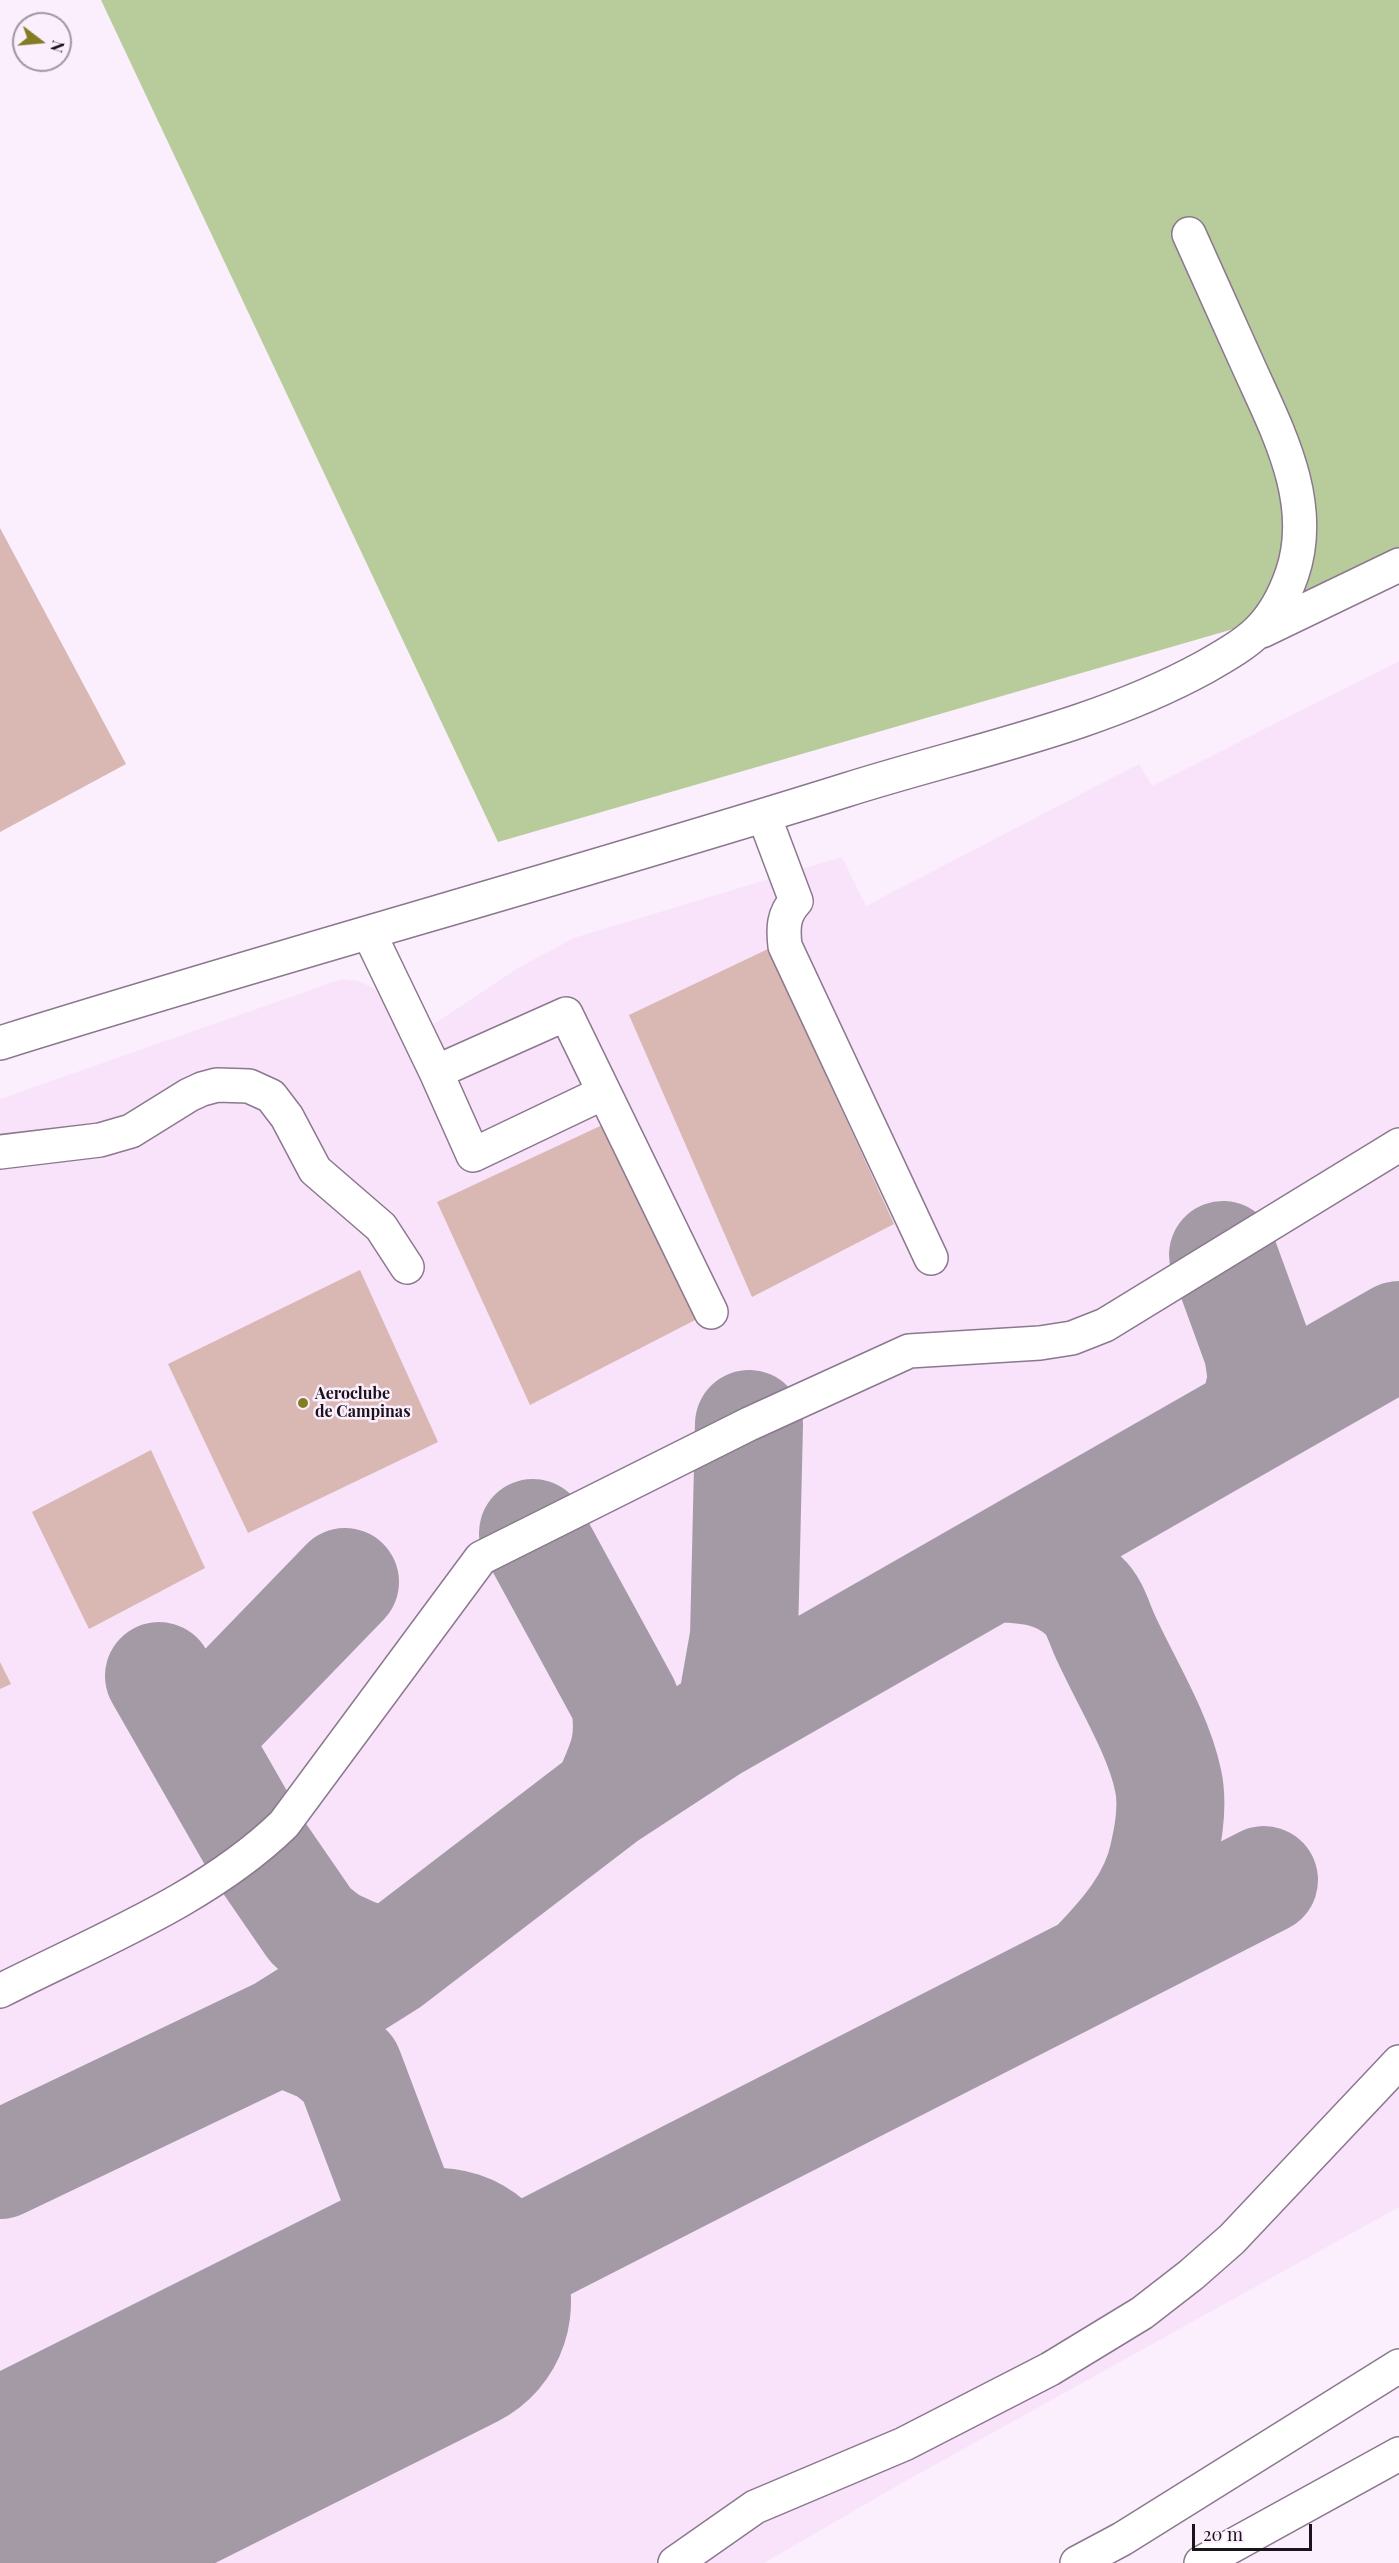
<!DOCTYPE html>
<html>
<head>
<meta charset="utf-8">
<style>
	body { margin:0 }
	#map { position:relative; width:1399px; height:2563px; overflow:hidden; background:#fbeefd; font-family:"Playfair Display",serif }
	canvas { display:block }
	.north { position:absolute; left:12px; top:12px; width:60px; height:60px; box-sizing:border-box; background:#fbeefd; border:2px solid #a196a3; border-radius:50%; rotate:106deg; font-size:16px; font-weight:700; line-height:24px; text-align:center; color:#1a131b }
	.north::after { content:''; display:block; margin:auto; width:21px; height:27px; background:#837c22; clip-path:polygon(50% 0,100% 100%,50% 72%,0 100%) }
	.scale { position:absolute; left:1192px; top:2524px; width:120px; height:27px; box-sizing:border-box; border:3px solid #1a131b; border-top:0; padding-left:8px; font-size:18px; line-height:21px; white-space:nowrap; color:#1a131b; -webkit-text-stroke:4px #fbeefd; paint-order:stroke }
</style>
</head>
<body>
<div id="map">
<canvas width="1399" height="2563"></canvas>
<div class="north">N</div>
<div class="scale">20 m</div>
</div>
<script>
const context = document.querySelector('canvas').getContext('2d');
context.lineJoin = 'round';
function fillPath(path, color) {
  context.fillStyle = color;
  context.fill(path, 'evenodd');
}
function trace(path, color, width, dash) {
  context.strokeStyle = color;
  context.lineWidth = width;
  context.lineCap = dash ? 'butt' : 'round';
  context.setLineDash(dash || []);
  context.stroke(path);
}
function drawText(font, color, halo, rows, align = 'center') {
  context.font = font + ' "Playfair Display",serif';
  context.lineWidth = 5;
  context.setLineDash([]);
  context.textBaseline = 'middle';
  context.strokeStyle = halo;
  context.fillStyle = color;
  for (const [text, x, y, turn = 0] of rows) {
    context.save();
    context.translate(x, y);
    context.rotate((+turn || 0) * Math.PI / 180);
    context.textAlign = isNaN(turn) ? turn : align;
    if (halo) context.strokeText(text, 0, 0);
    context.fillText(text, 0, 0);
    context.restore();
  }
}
fillPath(new Path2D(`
	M1399 661V2207L895 2487 764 2563H0V1099L342 979 359 981 375 989 407 1042 518 968 574 938 842 857 866 906 1139 764 1152 786Z`), '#f8e3fb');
fillPath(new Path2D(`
	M101 0H1399V581L498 842Z`), '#b7cc9a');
trace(new Path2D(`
	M1223 1255 1258 1351 1262 1379 1253 1418
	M533 1533 625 1702C631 1744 623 1759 606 1797
	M992 1568C1028 1569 1058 1571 1085 1597 1095 1606 1100 1626 1106 1638 1126 1682 1158 1733 1168 1780 1173 1802 1169 1831 1164 1853 1155 1899 1124 1934 1092 1967
	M159 1676 258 1849 311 1926 330 1941 356 1953 389 1963
	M730 1716 744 1637 749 1424
	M195 1737 345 1582
	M281 2031 326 2050 349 2069 437 2302 1264 1880
	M0 2165 281 2031 389 1963 606 1797 713 1727 1399 1335
	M0 2476 19 2483 64 2489`), '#a49aa6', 108);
trace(new Path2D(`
	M0 2521 437 2302`), '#a49aa6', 268);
fillPath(new Path2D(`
	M0 528 126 764 0 832Z
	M768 949 894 1224 752 1297 629 1015Z
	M611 1121 701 1317 530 1405 437 1202Z
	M360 1270 438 1442 248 1533 168 1364Z
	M151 1450 205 1568 89 1629 32 1512Z
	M0 1662 11 1684 0 1689Z`), '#d9b7b2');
const minor = new Path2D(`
	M1262 631 1399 565
	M764 816 796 901C783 914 783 929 785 946L931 1258
	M369 933 436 1072 473 1155 603 1093
	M0 1043C281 955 565 878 846 790 966 752 1094 728 1205 667 1251 641 1274 626 1292 574 1317 501 1276 428 1247 363 1228 320 1208 277 1189 234
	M436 1072 566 1014 711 1312
	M0 1152 100 1140 131 1131 189 1095 202 1089 217 1085 249 1086 271 1096 287 1117 315 1170 381 1227 407 1267
	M0 1991C96 1942 207 1899 284 1824L481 1558 749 1424 909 1351 1040 1343 1072 1338 1105 1325 1399 1145
	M675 2563 755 2507 904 2444 1050 2369 1142 2313 1191 2275 1232 2239 1399 2062`);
const major = new Path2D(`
	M1077 2563 1122 2539 1399 2366
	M1201 2563 1399 2454`);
trace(minor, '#8b788e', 36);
trace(major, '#8b788e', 36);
trace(minor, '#fff', 33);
trace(major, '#fff', 33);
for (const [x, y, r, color] of [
	[303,1403,6,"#837c22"]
]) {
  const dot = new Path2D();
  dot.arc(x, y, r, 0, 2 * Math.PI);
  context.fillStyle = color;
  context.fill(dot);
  trace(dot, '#fbeefd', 2);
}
drawText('bold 16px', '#1a131b', '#fbeefd', [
	["Aeroclube",315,1394],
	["de Campinas",315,1412]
], 'left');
</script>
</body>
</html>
